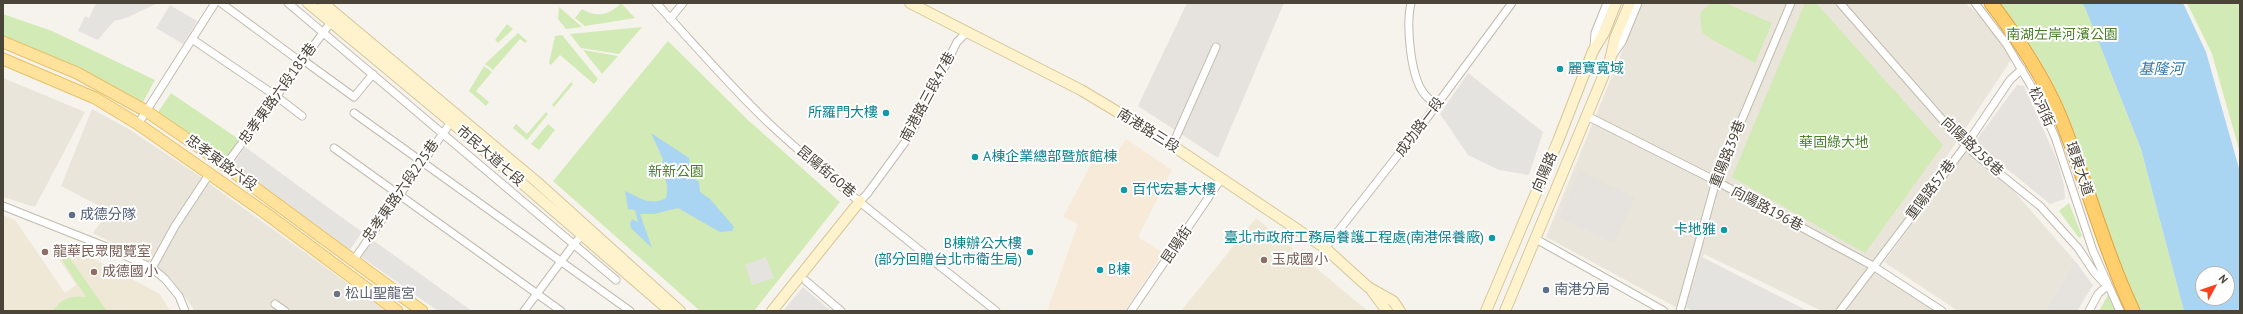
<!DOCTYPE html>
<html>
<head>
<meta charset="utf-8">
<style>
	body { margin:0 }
	#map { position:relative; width:2243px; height:314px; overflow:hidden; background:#f6f3ec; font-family:"PT Sans",sans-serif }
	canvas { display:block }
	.frame { position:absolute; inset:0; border:4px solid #4b4439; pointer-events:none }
	.north { position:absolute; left:2195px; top:266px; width:40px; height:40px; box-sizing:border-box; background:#fff; border:1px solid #b7b4b0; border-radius:50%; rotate:50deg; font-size:11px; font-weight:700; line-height:16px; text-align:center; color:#4b4439 }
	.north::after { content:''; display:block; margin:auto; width:14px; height:18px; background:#fc3f1d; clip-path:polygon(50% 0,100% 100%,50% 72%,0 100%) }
</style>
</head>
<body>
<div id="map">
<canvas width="2243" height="314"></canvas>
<div class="frame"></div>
<div class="north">N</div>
</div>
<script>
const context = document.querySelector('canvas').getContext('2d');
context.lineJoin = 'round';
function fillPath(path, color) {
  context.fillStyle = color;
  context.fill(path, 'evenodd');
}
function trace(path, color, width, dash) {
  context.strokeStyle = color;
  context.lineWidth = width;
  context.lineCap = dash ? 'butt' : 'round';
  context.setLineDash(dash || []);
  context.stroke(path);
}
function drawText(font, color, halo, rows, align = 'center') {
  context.font = font + ' "PT Sans","Noto Sans TC",sans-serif';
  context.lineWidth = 4;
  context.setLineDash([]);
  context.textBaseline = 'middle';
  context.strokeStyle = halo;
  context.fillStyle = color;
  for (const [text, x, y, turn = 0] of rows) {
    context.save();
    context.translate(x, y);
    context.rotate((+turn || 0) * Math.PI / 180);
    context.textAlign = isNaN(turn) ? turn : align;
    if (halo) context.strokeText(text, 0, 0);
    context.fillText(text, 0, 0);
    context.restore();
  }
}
fillPath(new Path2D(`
	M1642 3H1965L2019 48 1871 270 1937 311H1822L1704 254 1685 311H1683L1546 237Z
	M3 78 85 112 35 207 3 197Z
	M92 109 127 128 192 171 386 311H193V308L172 280 145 260 93 233 109 211 61 186Z
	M1966 152 1998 173 2075 261 2045 311H1958L1884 262Z`), '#eae5da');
fillPath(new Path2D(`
	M1126 139 1172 170 1138 237 1163 253 1125 311H1047L1078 224 1063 217 1097 153 1111 161Z`), '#f7ead8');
fillPath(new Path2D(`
	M1187 3H1284L1218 158 1138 106Z
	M2017 85 2024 86 2057 160 2064 185 2065 199 2050 204 1979 146 1977 139Z
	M1580 171 1635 197 1614 243 1559 217Z
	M2075 261 2093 285 2077 311H2045Z`), '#e6e2dd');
fillPath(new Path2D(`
	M3 215 15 220 65 293 76 285 59 259 75 249 160 294 170 311H3Z
	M1256 218 1345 292 1368 311H1181Z`), '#efe8d6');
fillPath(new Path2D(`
	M621 3 635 18 585 26 575 18 582 9C596 18 610 15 621 3Z
	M1711 3H1725L1772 23 1755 63 1711 39 1702 32 1700 13Z
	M1805 3H1816L1943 145 1865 253 1732 177Z
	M1999 3H2082L2086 10 2141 149 2184 311H2138C2128 287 2116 263 2108 238 2093 192 2082 144 2061 100 2045 65 2023 33 1999 3Z
	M2187 3H2240V153L2212 54Z
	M559 7 582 27 566 29 558 19Z
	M3 14 52 31 155 80 143 102 78 69 3 38Z
	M507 24 513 29 498 43 495 40Z
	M642 27 619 54 581 48 570 34Z
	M518 33 527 41 525 43 520 39 493 70 485 64Z
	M562 35 598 79 594 84 560 55 551 65 549 63 555 36Z
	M668 41 748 120 840 202 754 311H700L553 181Z
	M583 50 618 56 602 74Z
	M484 66 492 72 476 91 489 102 486 106 469 91Z
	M571 82 573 84 554 107 552 105Z
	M171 93 240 140 226 159 158 112Z
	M546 112 548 114 527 140 513 128 516 124 527 134Z
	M548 124 555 130 539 150 531 144Z
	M2069 203 2082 236 2079 238 2059 211Z
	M68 256 107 311H53C61 298 72 295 86 297L62 260Z
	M2108 295 2116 311H2099Z`), '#d2eab5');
fillPath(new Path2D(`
	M96 3H158L126 18 114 21 98 40 78 31 85 16 89 18Z
	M170 5 197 21 183 44 156 28Z
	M1468 73 1543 132 1529 175 1499 170 1468 155 1440 114Z
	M245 147 362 232 349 251 231 167Z
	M370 238 472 311H438L360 256Z
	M766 257 774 278 752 285 745 265Z
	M1702 257 1808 311H1692L1686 307Z
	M803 287 831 311H783Z`), '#e5e3e0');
fillPath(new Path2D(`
	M2082 3H2183L2206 52 2240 172V311H2184L2141 149 2086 10ZM2203 274H2227V298H2203Z
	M651 133 689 158 691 176 699 182 700 192 710 199 734 227 732 231 720 232 678 208 654 214H640L652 248 631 228 630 224 632 219 638 222 635 210 628 209 625 191C640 197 649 207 666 198 671 179 659 175 663 159Z`), '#a9d4f2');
const street = new Path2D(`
	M221 3 301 62
	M288 3 616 280
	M656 3C695 45 732 89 774 128 845 193 922 251 996 311
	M1411 3C1406 25 1410 81 1427 97 1430 100 1434 102 1438 104
	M1840 3 1954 133 1974 153 2040 206 2078 248 2094 272 2107 286 2098 294 2089 311
	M1975 3 2007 45 2037 96 2055 137 2093 251 2120 311
	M670 19 683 3
	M192 39 276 96 302 116
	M1594 46 1595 33 1607 3
	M1612 56 1622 42 1638 3
	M303 60 354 97 373 74
	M354 113 630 311
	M1587 116 1716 181 1873 266 1942 311
	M138 124 215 3
	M1172 146 1216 47
	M334 148 561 311
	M225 166 331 22
	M860 201 867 194 911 134 957 42 967 32
	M3 206 109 248 152 268 165 279 179 296 185 311
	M1536 239 1664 311
	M1325 248 1427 118 1512 3
	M353 261 451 122
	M152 268 175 226 210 173
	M806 281 841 311
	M275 304 285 311
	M524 311 574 244 585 232
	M1131 311 1221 179
	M1680 311 1716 181 1791 3
	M1840 311 1966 145 2010 80 2022 69`);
const secondary = new Path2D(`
	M308 3 451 122 670 311
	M323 3 537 182 680 311
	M910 3 1081 90 1161 138 1325 248 1368 287 1393 301 1400 311
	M1372 291 1387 311
	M772 311 860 201
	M1486 311 1558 141 1593 51 1604 33 1616 3
	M1505 311 1610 60 1615 38 1630 3`);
const primary = new Path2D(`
	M3 42 77 73 146 111 209 154 422 311
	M3 59 95 98 138 124 264 212 397 311`);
const highway = new Path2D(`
	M1991 3C2017 37 2042 74 2059 114 2086 179 2103 247 2133 311`);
trace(street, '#c2bbae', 9);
trace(secondary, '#d6c79b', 12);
trace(primary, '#e6c16a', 13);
trace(highway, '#e0a43c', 15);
trace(street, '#fff', 7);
trace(secondary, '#fff3cd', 10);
trace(primary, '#ffe39c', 11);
trace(highway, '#ffcf6e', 13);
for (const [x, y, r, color] of [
	[1560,69,4,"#0f9aa8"],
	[886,113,4,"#0f9aa8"],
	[975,157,4,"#0f9aa8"],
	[1124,190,4,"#0f9aa8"],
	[72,215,4,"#5c6f8a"],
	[1724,230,4,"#0f9aa8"],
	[1492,238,4,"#0f9aa8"],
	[45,252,4,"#8d6e63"],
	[1030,252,4,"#0f9aa8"],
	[1264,260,4,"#8d6e63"],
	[1100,270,4,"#0f9aa8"],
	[94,272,4,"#8d6e63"],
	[1546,290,4,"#5c6f8a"],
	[337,294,4,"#6b7280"]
]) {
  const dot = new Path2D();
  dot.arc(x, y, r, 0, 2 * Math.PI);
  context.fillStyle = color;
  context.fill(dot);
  trace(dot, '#fff', 1.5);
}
drawText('14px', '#4a7f2a', '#fff', [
	["南湖左岸河濱公園",2062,35],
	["華固綠大地",1834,143],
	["新新公園",676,172]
]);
drawText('14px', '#0d838f', '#fff', [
	["麗寶寬域",1568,69],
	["所羅門大樓",878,113,"right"],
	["A棟企業總部暨旅館棟",983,157],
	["百代宏碁大樓",1132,190],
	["卡地雅",1716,230,"right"],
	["臺北市政府工務局養護工程處(南港保養廠)",1484,238,"right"],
	["B棟辦公大樓",1022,244,"right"],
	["(部分回贈台北市衛生局)",1022,260,"right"],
	["B棟",1108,270]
], 'left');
drawText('14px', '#4b4439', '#fff', [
	["忠孝東路六段185巷",278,94,-54],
	["南港路三段47巷",928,97,-62],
	["松河街",2041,107,65],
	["成功路一段",1420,127,-53],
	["南港路三段",1148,131,32],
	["向陽路258巷",1972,147,43],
	["重陽路39巷",1728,154,-68],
	["市民大道七段",490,156,41],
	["忠孝東路六段",221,163,36],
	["環東大道",2079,169,71],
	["昆陽街60巷",826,172,40],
	["向陽路",1545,172,-67],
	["重陽路57巷",1931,190,-53],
	["忠孝東路六段225巷",401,191,-55],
	["向陽路196巷",1767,209,28],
	["昆陽街",1177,245,-56]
]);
drawText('14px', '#4e5e75', '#fff', [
	["成德分隊",80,215],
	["南港分局",1554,290]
], 'left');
drawText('14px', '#785e54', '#fff', [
	["龍華民眾閱覽室",53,252],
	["玉成國小",1272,260],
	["成德國小",102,272]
], 'left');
drawText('14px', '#5b616d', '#fff', [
	["松山聖龍宮",345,294]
], 'left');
drawText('italic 15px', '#2e7ab2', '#fff', [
	["基隆河",2161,70]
]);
</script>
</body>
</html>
